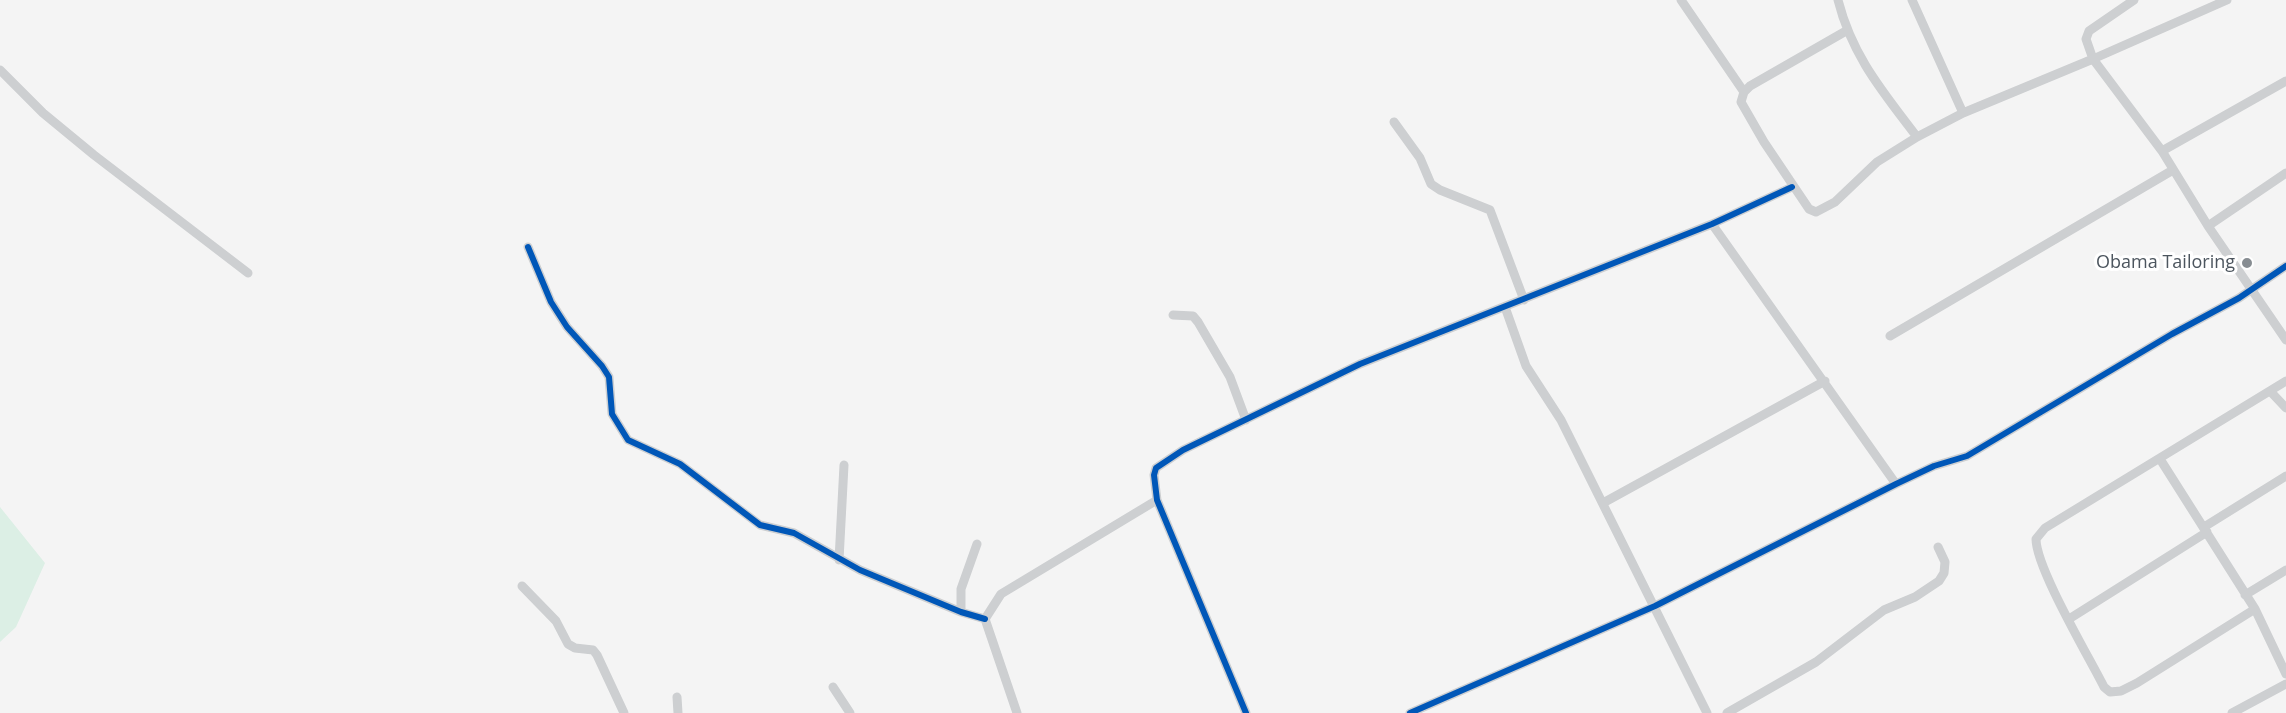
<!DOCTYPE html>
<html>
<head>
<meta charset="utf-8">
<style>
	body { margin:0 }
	canvas { display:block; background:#f4f4f4 }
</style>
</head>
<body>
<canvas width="2286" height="713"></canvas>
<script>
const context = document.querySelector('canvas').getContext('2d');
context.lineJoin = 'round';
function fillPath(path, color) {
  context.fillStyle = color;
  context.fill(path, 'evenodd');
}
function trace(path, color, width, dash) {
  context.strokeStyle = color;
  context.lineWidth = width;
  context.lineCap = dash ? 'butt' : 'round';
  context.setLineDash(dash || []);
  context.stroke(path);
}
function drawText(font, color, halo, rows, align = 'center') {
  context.font = font + ' "Open Sans",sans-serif';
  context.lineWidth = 6;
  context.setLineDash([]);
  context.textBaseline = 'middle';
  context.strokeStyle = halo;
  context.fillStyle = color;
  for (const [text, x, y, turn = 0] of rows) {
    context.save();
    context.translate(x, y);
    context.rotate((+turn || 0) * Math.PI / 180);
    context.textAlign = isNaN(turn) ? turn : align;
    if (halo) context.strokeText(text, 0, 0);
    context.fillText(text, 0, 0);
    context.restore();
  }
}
fillPath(new Path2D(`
	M0 507 45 563 16 627 0 642Z`), '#dcefe5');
trace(new Path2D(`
	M1681 0 1744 92
	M1838 0C1852 56 1883 92 1917 137
	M1912 0 1963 113
	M2134 0 2089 31 2086 39 2093 59 2227 0
	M1846 31 1750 86 1744 92 1741 102 1764 142 1809 209 1816 212 1835 202 1877 162 1917 137 1963 113 2093 59 2162 151 2208 226 2286 340
	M0 70 43 113 94 155 248 273
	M1394 122 1420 158 1431 184 1440 190 1490 210 1524 300
	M2162 151 2286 81
	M1712 224 1896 484
	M2208 226 2286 173
	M528 247 551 302 567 327 602 366 609 377 612 414 628 440 680 464 760 525 794 533 860 570 961 612 985 619
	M1505 307 1526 366 1561 420 1707 713
	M1173 315 1193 316 1198 322 1230 377 1246 420
	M1890 336 2173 170
	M2270 391 2286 408
	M2160 459 2255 609 2286 674
	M1603 503 1825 381
	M2204 527 2286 476
	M839 560 844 465
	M522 586 556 621 568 644 575 648 593 650 597 655 624 713
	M2245 595 2286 570
	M2255 609 2137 683 2121 691 2110 692 2104 687C2089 657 2036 568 2036 539L2045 528 2286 381
	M961 612V589L977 544
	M2069 619 2207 532
	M833 687 850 713
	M677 697 678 713
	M1017 713 985 619 1001 594 1157 500
	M1246 713 1157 500 1154 475 1156 468 1183 450 1360 364 1712 224 1792 187
	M1410 713 1655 606 1896 484 1934 466 1967 456 2172 334 2239 298 2286 266
	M1727 713 1816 662 1884 610 1915 597 1939 581 1944 573 1945 562 1938 547
	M2232 713 2286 684`), '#cdcfd1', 9);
trace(new Path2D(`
	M528 247 551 302 567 327 602 366 609 377 612 414 628 440 680 464 760 525 794 533 860 570 961 612 985 619
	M1246 713 1157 500 1154 475 1156 468 1183 450 1360 364 1712 224 1792 187
	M1410 713 1655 606 1896 484 1934 466 1967 456 2172 334 2239 298 2286 266`), '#0057b8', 6);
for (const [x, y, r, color] of [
	[2247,263,6,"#878d92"]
]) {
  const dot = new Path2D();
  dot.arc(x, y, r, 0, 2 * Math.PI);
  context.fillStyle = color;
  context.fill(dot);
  trace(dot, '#fff', 2);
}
drawText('18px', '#4c555e', '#fff', [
	["Obama Tailoring",2235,263]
], 'right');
</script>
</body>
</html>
